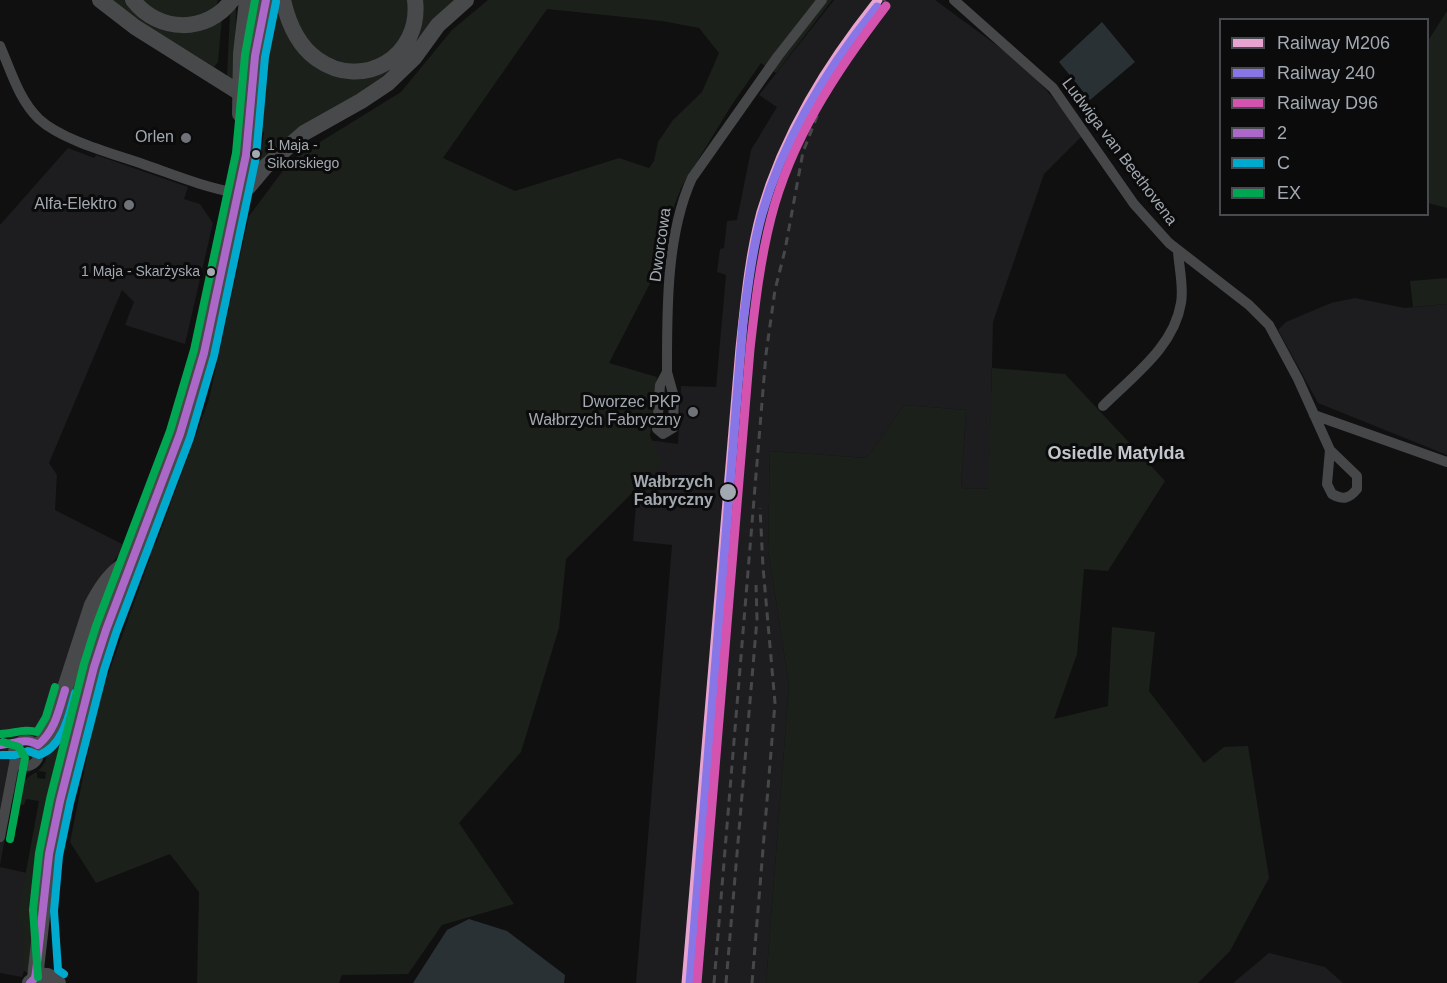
<!DOCTYPE html>
<html>
<head>
<meta charset="utf-8">
<style>
	body { margin:0 }
	#map { position:relative; width:1447px; height:983px; overflow:hidden; background:#101011; font-family:Arial,sans-serif }
	canvas { display:block }
	.legend { position:absolute; left:1219px; top:18px; width:210px; height:198px; box-sizing:border-box; background:#0b0b0c; border:2px solid #474a4e; margin:0; padding:8px 10px; list-style:none; font-size:18px; color:#a2a9b1 }
	.legend li { display:flex; align-items:center; gap:12px; height:30px }
	.legend b { width:30px; border:2px solid #474a4e }
</style>
</head>
<body>
<div id="map">
<canvas width="1447" height="983"></canvas>
<ul class="legend">
<li><b style="height:8px;background:#e7a4d0"></b>Railway M206</li>
<li><b style="height:8px;background:#8876e6"></b>Railway 240</li>
<li><b style="height:8px;background:#d453ae"></b>Railway D96</li>
<li><b style="height:8px;background:#ac68c9"></b>2</li>
<li><b style="height:8px;background:#00a9ce"></b>C</li>
<li><b style="height:8px;background:#00a651"></b>EX</li>
</ul>
</div>
<script>
const context = document.querySelector('canvas').getContext('2d');
context.lineJoin = 'round';
function fillPath(path, color) {
  context.fillStyle = color;
  context.fill(path, 'evenodd');
}
function trace(path, color, width, dash) {
  context.strokeStyle = color;
  context.lineWidth = width;
  context.lineCap = dash ? 'butt' : 'round';
  context.setLineDash(dash || []);
  context.stroke(path);
}
function drawText(font, color, halo, rows, align = 'center') {
  context.font = font + ' Arial,sans-serif';
  context.lineWidth = 6;
  context.setLineDash([]);
  context.textBaseline = 'middle';
  context.strokeStyle = halo;
  context.fillStyle = color;
  for (const [text, x, y, turn = 0] of rows) {
    context.save();
    context.translate(x, y);
    context.rotate((+turn || 0) * Math.PI / 180);
    context.textAlign = isNaN(turn) ? turn : align;
    if (halo) context.strokeText(text, 0, 0);
    context.fillText(text, 0, 0);
    context.restore();
  }
}
fillPath(new Path2D(`
	M834 0H935L1025 66 1070 117 1081 137 1044 174 993 322 989 489 961 488 966 410 904 405 867 458 770 451 768 549 789 685 766 983H636L672 545 633 541 640 458 648 440 678 444 681 386 716 387 726 275 717 272 720 249 724 248 727 221 737 220 751 150 777 107 759 95Z
	M68 148 94 158 96 155 188 187 184 199 200 204 213 223 185 344 125 325 134 302 122 290 49 463 57 475 55 510 122 544 120 552 111 566 44 749 43 761 36 768 23 776 12 798 0 865V225Z
	M1355 298 1405 308 1447 304V455L1318 403 1278 330 1286 322 1331 303Z
	M0 867 27 873 23 893 24 971 22 977 0 973Z
	M1269 953 1325 967 1343 983H1233Z`), '#1d1d1f');
fillPath(new Path2D(`
	M108 0H126L155 25 222 17 218 62 214 67 120 11Z
	M138 0H218L216 7 210 14 172 20Z
	M273 0H276L321 66 390 67 421 0H456L397 69 259 168 264 132 258 131C259 86 265 44 273 0Z
	M288 0H411L412 5 401 43 372 63 347 64 325 56 311 44 302 34Z
	M488 0H832L776 73 761 63 731 106 681 188 673 209 659 266 609 363 657 377 650 436 662 463 566 559 559 628 521 752 459 823 514 904 442 925 408 974 342 975 339 983H197L199 892 170 854 96 883 70 842 98 702 151 556 147 555 150 545 156 544 209 399 249 216 291 160 401 92 452 30ZM547 9 662 21 699 28 719 53 702 92 673 120 658 142 654 161 649 168 619 158 515 191 443 158Z
	M236 5 235 82 227 76 230 15 231 9Z
	M1447 11V208L1428 203V41Z
	M1447 278V304L1413 307 1410 281Z
	M992 368 1065 374 1165 481 1108 571 1084 569 1077 654 1054 719 1108 706 1112 627 1155 632 1149 691 1204 763 1224 747 1248 746 1269 878 1230 951 1198 983H766L789 685 768 549 770 451 867 458 904 405 966 410 961 488 988 489Z
	M109 591 80 674 43 831 33 898 30 970 29 972H25L23 969 22 921H17L39 801 26 799 24 805 14 803C18 789 23 778 37 772V778L45 779 46 772 38 771C45 764 47 759 48 749L57 740 60 731 58 728 95 608Z`), '#1b201b');
fillPath(new Path2D(`
	M1102 22 1135 62 1090 100 1059 62Z
	M469 919 507 931 565 975 564 983H413L447 930Z`), '#293135');
trace(new Path2D(`
	M954 0 1053 88 1134 204 1169 243 1249 305 1269 325 1298 379 1330 450 1357 476V489C1349 499 1343 500 1332 494L1327 484 1330 450
	M0 46C11 71 19 100 39 119 62 140 111 153 140 163 172 174 203 187 237 193
	M667 372 674 397 673 428 663 434 657 429 660 385 667 372C667 310 666 235 692 178L778 56 822 0
	M1103 406C1133 376 1174 347 1181 303 1184 287 1179 268 1178 251
	M1314 415 1447 462
	M13 753a13 13 0 1 1 26 0a13 13 0 1 1-26 0Z
	M0 837 15 759`), '#454749', 10);
trace(new Path2D(`
	M100 0 135 27 240 93
	M133 0C158 33 207 34 232 0
	M283 0C288 22 297 45 317 59 363 92 422 56 415 0
	M240 114 241 54 247 0
	M237 193 249 186 265 167 304 133 361 101 388 83 414 58 438 25 466 0
	M38 745 46 740 51 731 92 605C101 588 113 568 132 562
	M35 978 49 854 60 801 94 667 106 630 180 434 204 353 246 155 255 56 266 0
	M30 983C39 974 49 973 58 983`), '#48494b', 16);
trace(new Path2D(`
	M714 983 766 354 775 290 785 250 803 152 821 106 885 0
	M726 983 757 619 756 585
	M752 983 775 703 763 567 760 508`), '#464749', 3, [8, 6]);
trace(new Path2D(`
	M0 745C13 744 27 737 38 745 55 731 59 710 65 690
	M30 983 35 978 36 972 49 854 60 801 94 667 106 630 180 434 204 353 246 155 255 56 266 0`), '#ac68c9', 8);
trace(new Path2D(`
	M2 755H15L28 751 39 755C63 747 69 714 75 693
	M64 974 58 970 54 911 59 856 70 803 104 670 116 633 190 438 214 356 256 157 265 57 276 2`), '#00a9ce', 8);
trace(new Path2D(`
	M0 734C13 734 25 728 37 732L46 717 55 687
	M3 742 19 747 25 758 10 839
	M38 977 33 910 39 853 50 799 84 664 96 626 170 431 194 350 236 153 245 55 255 0`), '#00a651', 8);
trace(new Path2D(`
	M686 983 740 348C745 302 749 256 761 212 784 133 827 64 878 0`), '#e7a4d0', 9);
trace(new Path2D(`
	M690 983 743 323C748 286 752 250 762 214 784 137 827 69 877 7`), '#8876e6', 9);
trace(new Path2D(`
	M697 983 750 349C755 305 760 261 771 218 791 139 837 70 886 6`), '#d453ae', 9);
for (const [x, y, r, color] of [
	[186,138,6,"#6f7379"],
	[256,154,5,"#a2a9b1"],
	[129,205,6,"#6f7379"],
	[211,272,5,"#a2a9b1"],
	[693,412,6,"#6f7379"],
	[728,492,9,"#a2a9b1"]
]) {
  const dot = new Path2D();
  dot.arc(x, y, r, 0, 2 * Math.PI);
  context.fillStyle = color;
  context.fill(dot);
  trace(dot, '#0b0b0c', 2);
}
drawText('14px', '#a2a9b1', '#0b0b0c', [
	["1 Maja -",267,146],
	["Sikorskiego",267,164],
	["1 Maja - Skarżyska",200,272,"right"]
], 'left');
drawText('16px', '#a2a9b1', '#0b0b0c', [
	["Orlen",174,138],
	["Alfa-Elektro",117,205],
	["Dworzec PKP",681,403],
	["Wałbrzych Fabryczny",681,421]
], 'right');
drawText('16px', '#a2a9b1', '#0b0b0c', [
	["Ludwiga van Beethovena",1119,152,53],
	["Dworcowa",661,245,-82]
]);
drawText('bold 16px', '#a2a9b1', '#0b0b0c', [
	["Wałbrzych",713,483],
	["Fabryczny",713,501]
], 'right');
drawText('bold 18px', '#c3c7cd', '#0b0b0c', [
	["Osiedle Matylda",1116,454]
]);
</script>
</body>
</html>
